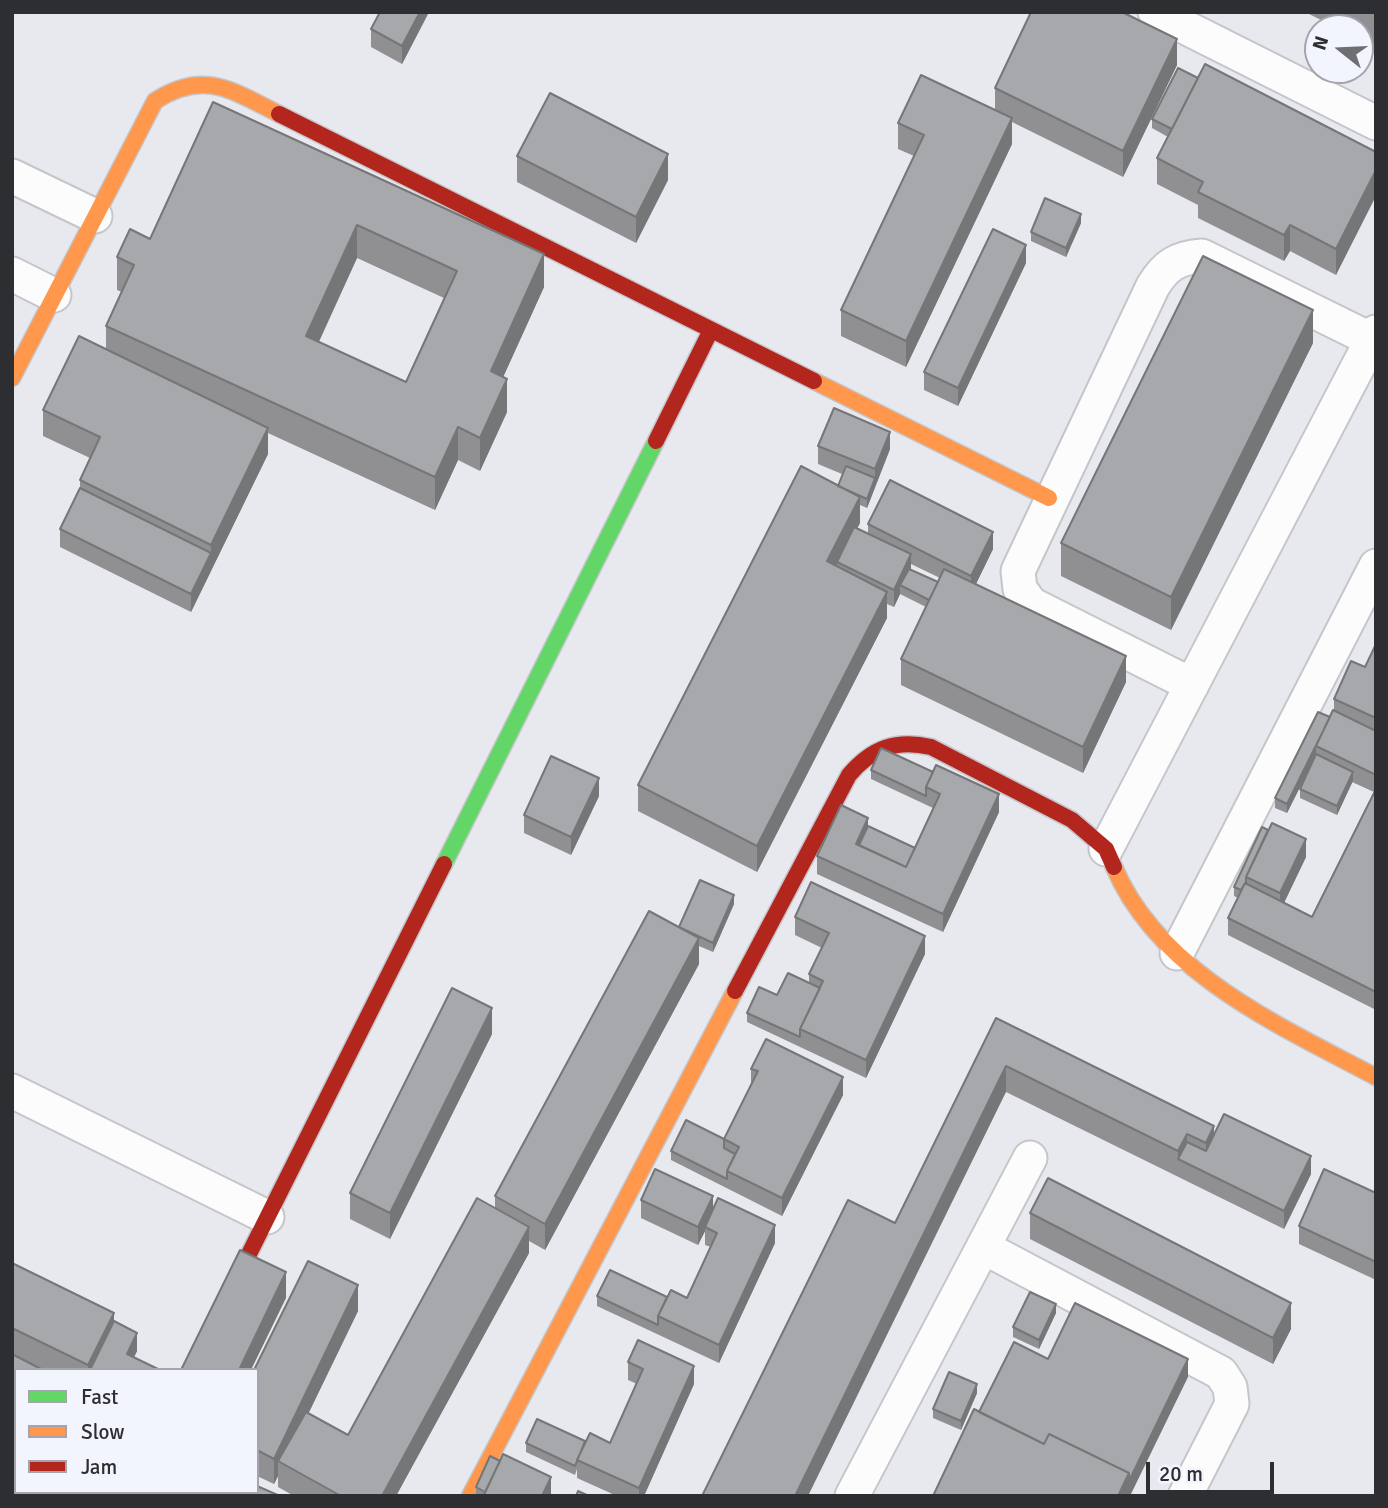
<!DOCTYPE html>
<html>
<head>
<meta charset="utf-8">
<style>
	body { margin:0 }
	#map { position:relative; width:1388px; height:1508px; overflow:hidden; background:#e8e9ee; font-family:Signika,sans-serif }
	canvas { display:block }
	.frame { position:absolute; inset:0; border:14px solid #2d2e31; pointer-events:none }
	.legend { position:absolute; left:14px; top:1368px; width:245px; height:126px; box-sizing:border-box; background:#f3f5fe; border:2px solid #a4a5ac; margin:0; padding:9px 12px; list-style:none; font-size:21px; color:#2d2e31 }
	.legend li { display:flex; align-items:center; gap:14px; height:35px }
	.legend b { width:35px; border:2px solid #a4a5ac }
	.north { position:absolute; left:1304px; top:14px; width:70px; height:70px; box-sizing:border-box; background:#f3f5fe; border:2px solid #a4a5ac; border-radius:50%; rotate:288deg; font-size:19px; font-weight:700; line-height:28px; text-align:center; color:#2d2e31 }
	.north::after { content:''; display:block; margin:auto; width:24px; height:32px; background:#6e6f73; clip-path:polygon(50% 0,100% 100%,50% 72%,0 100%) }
	.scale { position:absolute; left:1146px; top:1462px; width:128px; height:32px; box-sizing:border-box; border:4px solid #2d2e31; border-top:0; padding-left:9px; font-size:21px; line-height:24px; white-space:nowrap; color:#2d2e31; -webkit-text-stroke:5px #f3f5fe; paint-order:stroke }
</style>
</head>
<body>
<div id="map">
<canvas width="1388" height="1508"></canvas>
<div class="frame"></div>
<ul class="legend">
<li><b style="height:9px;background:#63d668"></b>Fast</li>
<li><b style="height:9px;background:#ff974d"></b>Slow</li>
<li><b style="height:9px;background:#b3261e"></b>Jam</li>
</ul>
<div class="north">N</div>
<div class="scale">20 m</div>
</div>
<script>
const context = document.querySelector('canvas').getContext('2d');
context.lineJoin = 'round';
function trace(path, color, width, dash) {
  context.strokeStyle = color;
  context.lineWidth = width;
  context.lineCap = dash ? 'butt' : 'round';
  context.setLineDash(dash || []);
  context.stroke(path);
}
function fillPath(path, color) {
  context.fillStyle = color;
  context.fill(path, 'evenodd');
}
const street = new Path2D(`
	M1155 12 1376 123
	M12 176 95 216
	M12 274 54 295
	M1192 685 1031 604 1020 589 1018 571 1153 286C1166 265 1177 258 1202 256L1372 340
	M1106 849 1376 332
	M1177 953 1376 566
	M12 1091 267 1217
	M983 1247 1221 1373 1230 1387 1232 1404 1185 1496
	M852 1496 1030 1158`);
const fast = new Path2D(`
	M444 864 656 441`);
const slow = new Path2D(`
	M12 378 155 101C204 69 233 91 279 114
	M814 381 1049 498
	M1114 867C1159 973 1280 1026 1376 1077
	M470 1496 735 991`);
const jam = new Path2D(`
	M279 114 814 381
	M656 441 711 330
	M735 991 849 775C872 748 896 739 931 747L1072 820 1106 849 1114 867
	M191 1370 444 864`);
trace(street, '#c5c6ca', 37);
trace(fast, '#c5c6ca', 19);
trace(slow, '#c5c6ca', 19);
trace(jam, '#c5c6ca', 19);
trace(street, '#fcfcfc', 33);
trace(fast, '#63d668', 16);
trace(slow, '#ff974d', 16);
trace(jam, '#b3261e', 16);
fillPath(new Path2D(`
	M380 12H429L402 64 371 47V29Z
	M1305 12H1376V47L1360 39V28H1337Z
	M1177 65 1123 177 1012 122V144L906 367 841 336V310L914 156 898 149V123L995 110V88Z
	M1198 78 1376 152 1336 275 1290 251 1284 261 1198 218V205L1157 184V158L1168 137 1152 128V119Z
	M213 102 544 287 503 377 507 412 480 471 458 460 435 510 268 433V454L191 612 60 547V529L80 488V480L90 458 43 436V410L106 350V326L122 292 117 290V257L150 239ZM357 258 444 298 406 382 319 342Z
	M517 156 668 180 636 243 517 182Z
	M1081 223 1066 257 1031 241V232Z
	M1026 263 958 406 924 390V372Z
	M1313 343 1171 630 1061 576V543Z
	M818 446 890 449 867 508 860 505V523L857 528 868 533V524L993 549 976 584 1126 682 1083 773 901 685V659L926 607 900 594 894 607 887 604V618L757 872 638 811V785L838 486 842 474 818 464ZM911 564 940 578 938 582 911 570Z
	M1376 644V1010L1228 935V918L1238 898 1234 896V887L1262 827 1306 857 1284 903 1312 917 1374 792 1352 782 1337 815 1300 798V789L1311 765 1287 813 1275 808V798L1334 710V699L1365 667Z
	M881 748 999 812 943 932 817 874V856L868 826 915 848 933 808 871 779V770Z
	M599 796 571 855 524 833V815Z
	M734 904 713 952 699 946V964L545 1250 529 1241V1253L396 1496H294L278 1487V1476L274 1484 257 1476V1370L358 1311 308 1414 348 1435 495 1208V1196L679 927Z
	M795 917 925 954 866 1078 747 1022V1013L777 995 809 983V974L822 948 795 935Z
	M996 1018 1214 1133 1311 1174 1284 1229 1006 1092 895 1223Z
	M492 1034 390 1239 350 1219V1193Z
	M751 1069 843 1095 782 1216 671 1160V1151L724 1139 751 1084Z
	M1376 1193V1280L1299 1244V1226Z
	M641 1200 713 1210 775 1243 719 1363 597 1306V1296L687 1298 711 1247 705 1245V1231L698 1245 641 1218Z
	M1030 1213 1291 1329 1273 1364 1030 1239Z
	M12 1263 114 1321 137 1351 134 1357 160 1370H44L12 1354Z
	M1056 1313 1039 1349 1013 1337V1327Z
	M628 1362 694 1384 644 1496H617L577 1478V1469L575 1475 526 1452V1443L585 1441 610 1443 637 1384 628 1380Z
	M977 1393 961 1430 933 1418V1409Z
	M476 1487 551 1495 476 1496Z`), '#909093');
fillPath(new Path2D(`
	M420 12H429L402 64V46Z
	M1177 39V65L1123 177V151Z
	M1012 118V144L906 367V341Z
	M668 154V180L636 243V217Z
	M1376 170V196L1336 275V249Z
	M1081 214V223L1066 257V248Z
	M357 225V258L306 369V336Z
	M1290 225V251L1284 261V235Z
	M1026 245V263L958 406V388Z
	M544 254V287L491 404V371Z
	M1313 310V343L1171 630V597Z
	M507 379V412L480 471V438Z
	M458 427V460L435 510V477Z
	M268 428V454L191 612V594L211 553V545Z
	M890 432V449L867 508V499L875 478V469Z
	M860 497V523L839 563 837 562V567L827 561Z
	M993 532V549L971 594V576Z
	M911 554V572L900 585V594L894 607V590Z
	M887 592V618L757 872V846Z
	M1126 656V682L1083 773V747Z
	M1316 746V755L1287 813V804Z
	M1353 772V781L1337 815V806Z
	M599 778V796L571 855V837Z
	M999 794V812L943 932V914Z
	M868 818V836L859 854 856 844Z
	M1306 839V857L1280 911V893Z
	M14 895V921L12 925V899Z
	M734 895V904L713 952V943Z
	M925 936V954L866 1078V1060Z
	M699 938V964L545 1250V1224Z
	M492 1008V1034L390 1239V1213Z
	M1006 1066V1092L808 1496H795Z
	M843 1077V1095L782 1216V1198Z
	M1214 1126V1152L1206 1169V1143Z
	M1187 1134V1160L1178 1159V1151Z
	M1311 1156V1174L1284 1229V1211Z
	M713 1196V1214L705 1227V1231L698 1245V1227Z
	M775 1225V1243L719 1363V1345Z
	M529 1227V1253L396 1496H382Z
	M286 1272V1298L251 1370H239Z
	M358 1285V1311L284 1464 278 1461V1476L274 1484V1459Z
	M1291 1303V1329L1273 1364V1338Z
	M1056 1304V1313L1039 1349V1340Z
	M114 1313V1339L98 1370H88V1365Z
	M137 1333V1351L128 1370 127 1354Z
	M1188 1359V1377L1130 1496H1118Z
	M694 1366V1384L644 1496H639V1488Z
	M977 1384V1393L961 1430V1421Z
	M551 1477V1495L542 1496Z
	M93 1492H110L108 1496H92Z`), '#757678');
const building = new Path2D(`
	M380 12H420L402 46 371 29Z
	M1031 12H1122L1177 39 1123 151 995 88Z
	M1205 64 1376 152V170L1336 249 1290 225 1284 235 1198 192 1203 182 1157 158Z
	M1178 68 1198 78 1172 129 1152 119Z
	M921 75 1012 118 906 341 841 310 924 135 898 123Z
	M550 93 668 154 636 217 517 156Z
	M213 102 544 254 491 371 507 379 480 438 458 427 435 477 106 326 134 265 117 257 130 229 150 239ZM357 225 457 271 406 382 306 336Z
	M1045 198 1081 214 1066 248 1031 232Z
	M993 229 1026 245 958 388 924 372Z
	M1203 256 1313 310 1171 597 1061 543Z
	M79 336 268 428 211 545 80 480 100 437 43 410Z
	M834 408 890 432 875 469 818 446Z
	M801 466 860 497 827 561 887 592 757 846 638 785Z
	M846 466 875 478 867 499 838 486Z
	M890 480 993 532 971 576 868 524Z
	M80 488 211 553 191 594 60 529Z
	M854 527 911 554 894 590 837 562Z
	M909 569 938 582 929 600 900 585Z
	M944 569 1126 656 1083 747 901 659Z
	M1376 644V718L1334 699 1351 661 1365 667Z
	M1333 710 1376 731V775L1316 746Z
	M1318 712 1330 717 1287 804 1275 798Z
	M881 748 933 772 926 787V796L871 770Z
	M1316 754 1353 772 1337 806 1300 789Z
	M551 756 599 778 571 837 524 815Z
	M936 765 999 794 943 914 817 856 841 805 868 818 856 844 906 867 940 794 926 787Z
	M1376 789V992L1228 918 1245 883 1312 917Z
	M1272 823 1306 839 1280 893 1246 877Z
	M868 826 915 848 906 867 859 845Z
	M1262 827 1268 830 1246 877V884L1245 883 1241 890 1234 887Z
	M700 880 734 895 713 943 679 927Z
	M811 882 925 936 866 1060 800 1029 823 981 809 974 829 933 795 917Z
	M649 911 699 938 545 1224 495 1196Z
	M788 973 820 988 800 1029V1037L747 1013 759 987 777 995Z
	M452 988 492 1008 390 1213 350 1193Z
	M996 1018 1214 1126 1206 1143 1187 1134 1178 1151 1006 1066 795 1496H702L848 1200 895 1223Z
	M766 1039 843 1077 782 1198 727 1171 739 1147 724 1139 758 1071 751 1069Z
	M1224 1114 1311 1156 1284 1211 1178 1159 1187 1142 1206 1151Z
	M686 1120 724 1139V1148L735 1154 727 1171V1179L671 1151Z
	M655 1169 713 1196 698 1227 641 1200Z
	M1324 1169 1376 1193V1262L1299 1226Z
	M1048 1178 1291 1303 1273 1338 1030 1213Z
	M477 1198 529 1227 382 1496H341L278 1461 306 1412 348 1435Z
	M718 1198 775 1225 719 1345 658 1316 671 1290 687 1298 717 1233 705 1227Z
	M240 1250 286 1272 239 1370H181Z
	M308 1261 358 1285 274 1459 257 1450V1370H254Z
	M12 1263 114 1313 88 1365 12 1328Z
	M610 1270 667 1297 658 1316V1325L597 1296Z
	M1030 1292 1056 1304 1039 1340 1013 1327Z
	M1075 1303 1188 1359 1129 1481V1473L1049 1434 1044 1444 979 1412 1014 1342 1048 1359Z
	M114 1321 137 1333 127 1354 160 1370H90Z
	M638 1340 694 1366 639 1488 577 1460 590 1433 610 1443 643 1369 628 1362Z
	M12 1354 43 1370H16V1492H93L92 1496H12Z
	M949 1372 977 1384 961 1421 933 1409Z
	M974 1409 1044 1444 1049 1434 1129 1473 1118 1496H933Z
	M537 1419 585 1441 575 1466 526 1443Z
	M503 1454 551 1477 542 1496 484 1495Z
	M490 1456 500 1461 485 1492 476 1487Z
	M257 1486 280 1496H204L206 1492H257Z
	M578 1491 589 1496H576Z`);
fillPath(building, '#a7a8ab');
trace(building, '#757678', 2);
</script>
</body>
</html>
